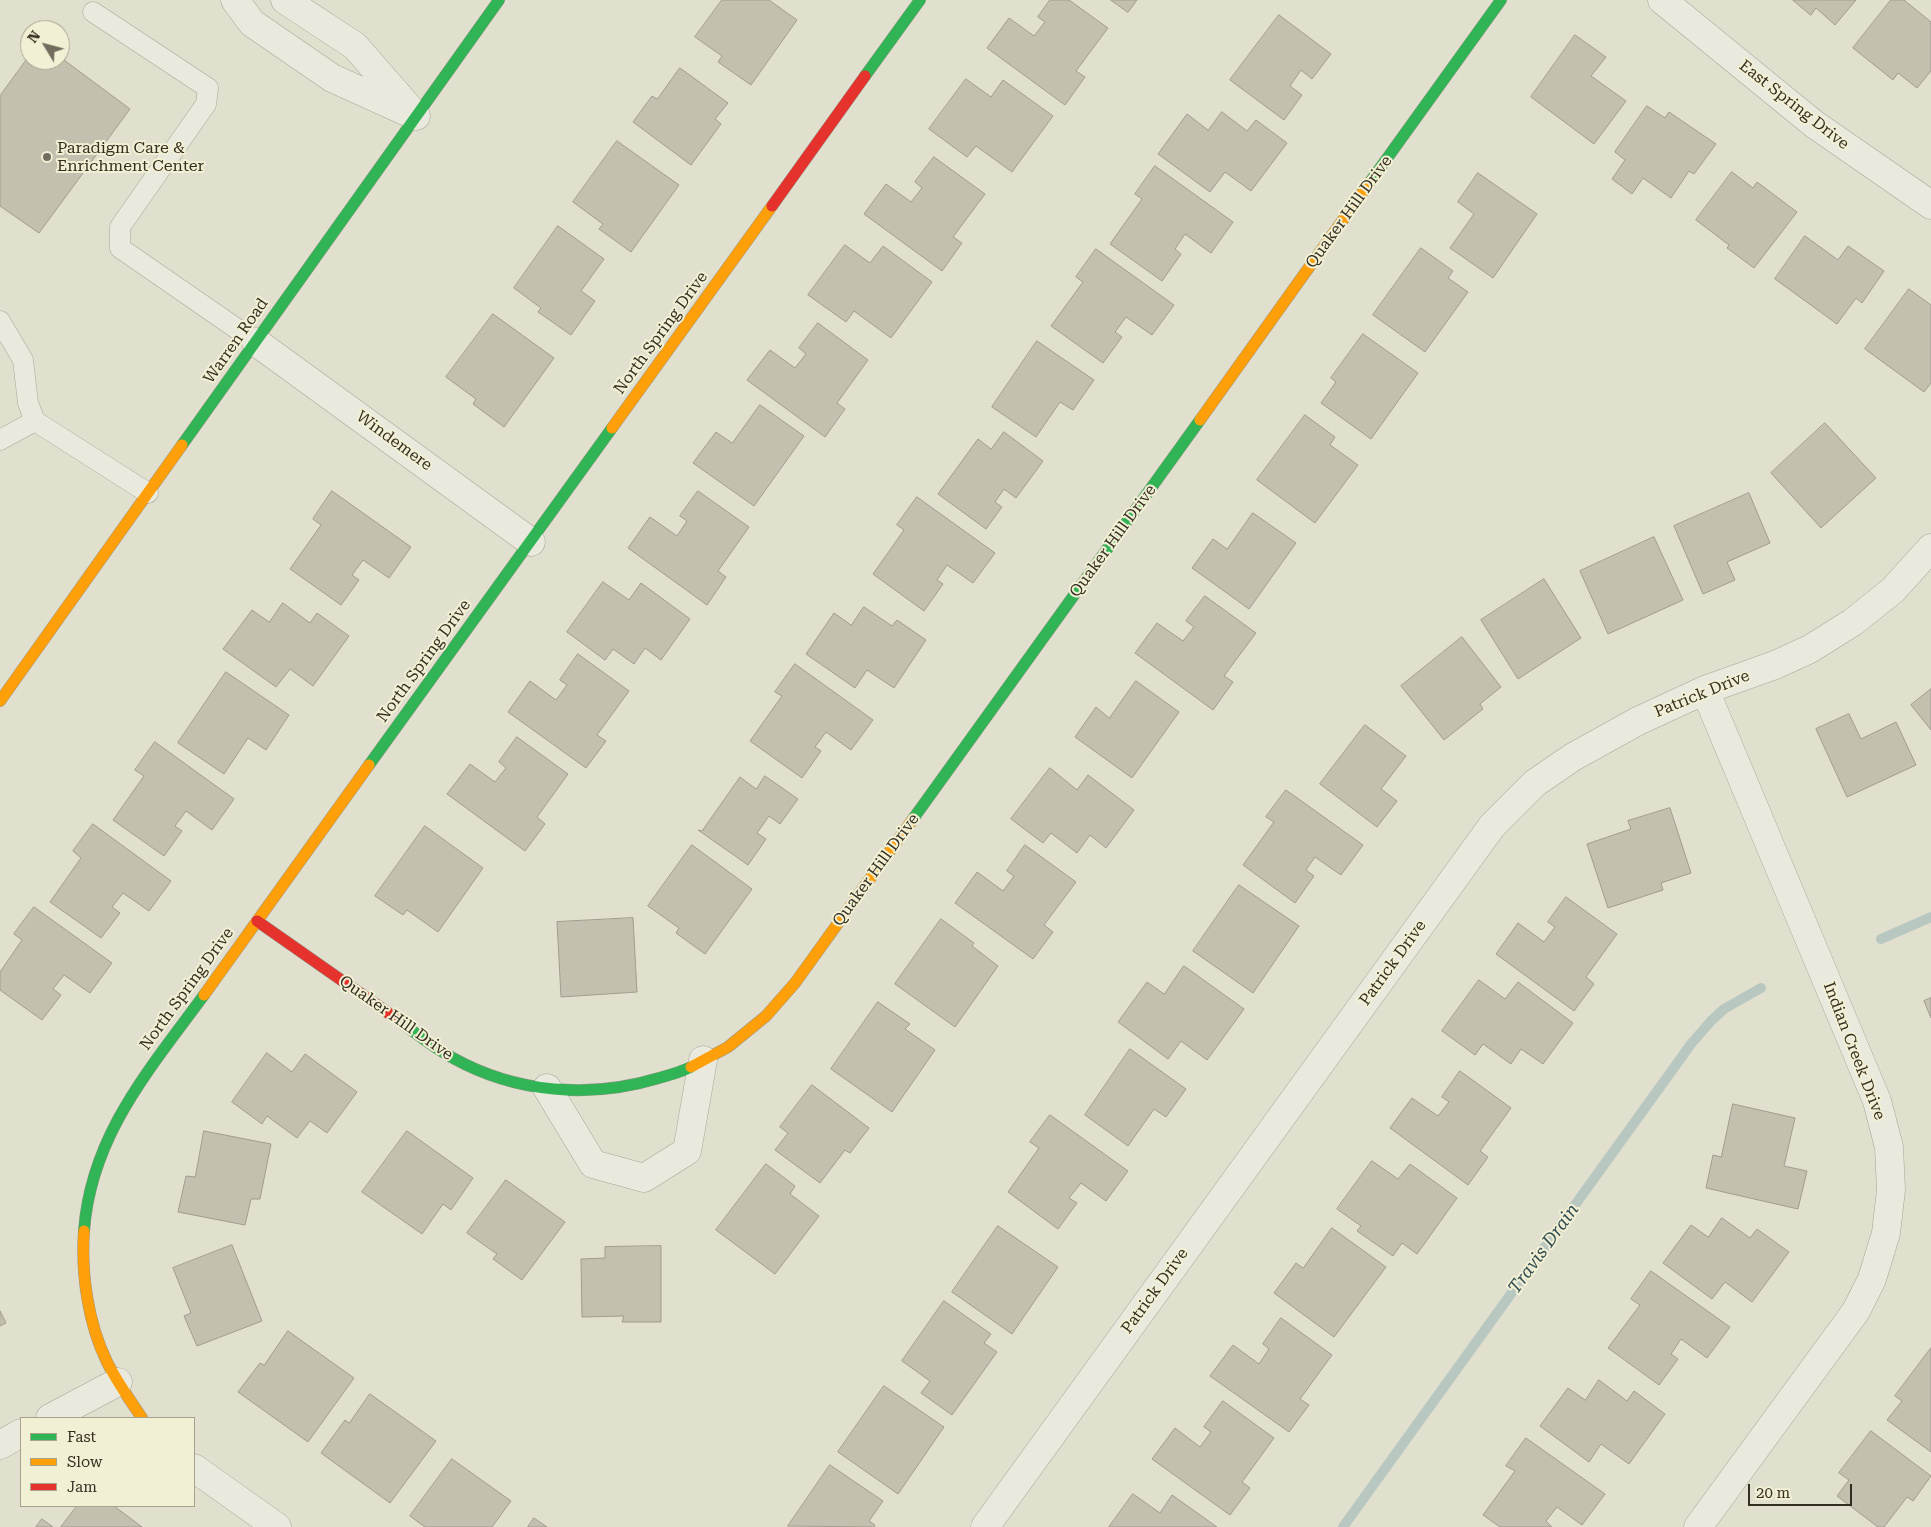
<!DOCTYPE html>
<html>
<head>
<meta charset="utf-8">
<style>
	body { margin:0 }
	#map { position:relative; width:1931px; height:1527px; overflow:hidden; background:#e1e0ce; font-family:"Roboto Serif",serif }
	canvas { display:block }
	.legend { position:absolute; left:20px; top:1417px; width:175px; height:90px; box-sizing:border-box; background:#f2f0d4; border:1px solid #a6a28c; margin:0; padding:6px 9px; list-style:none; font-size:15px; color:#342e20 }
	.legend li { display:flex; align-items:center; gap:10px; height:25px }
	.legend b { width:25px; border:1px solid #a6a28c }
	.north { position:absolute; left:20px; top:20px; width:50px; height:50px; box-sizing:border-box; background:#f2f0d4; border:1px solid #a6a28c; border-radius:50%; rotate:307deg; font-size:14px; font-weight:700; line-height:20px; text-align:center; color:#342e20 }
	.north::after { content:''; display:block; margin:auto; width:18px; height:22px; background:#716c5d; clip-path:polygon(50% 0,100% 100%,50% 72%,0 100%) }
	.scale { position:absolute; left:1748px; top:1484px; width:104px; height:22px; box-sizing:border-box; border:2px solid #342e20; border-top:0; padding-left:6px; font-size:15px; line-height:18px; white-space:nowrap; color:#342e20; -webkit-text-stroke:4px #f2f0d4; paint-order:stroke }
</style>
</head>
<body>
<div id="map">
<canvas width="1931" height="1527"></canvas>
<ul class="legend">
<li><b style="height:6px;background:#30b455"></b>Fast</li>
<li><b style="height:6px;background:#ff9f0a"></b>Slow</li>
<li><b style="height:6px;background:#e5322d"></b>Jam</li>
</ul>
<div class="north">N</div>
<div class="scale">20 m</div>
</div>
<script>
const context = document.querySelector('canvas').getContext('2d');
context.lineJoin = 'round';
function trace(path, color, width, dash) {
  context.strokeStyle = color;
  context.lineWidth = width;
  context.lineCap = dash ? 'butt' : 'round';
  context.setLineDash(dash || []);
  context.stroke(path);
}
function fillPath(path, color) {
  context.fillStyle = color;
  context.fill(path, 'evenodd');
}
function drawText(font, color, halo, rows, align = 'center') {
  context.font = font + ' "Roboto Serif",serif';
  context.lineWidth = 4;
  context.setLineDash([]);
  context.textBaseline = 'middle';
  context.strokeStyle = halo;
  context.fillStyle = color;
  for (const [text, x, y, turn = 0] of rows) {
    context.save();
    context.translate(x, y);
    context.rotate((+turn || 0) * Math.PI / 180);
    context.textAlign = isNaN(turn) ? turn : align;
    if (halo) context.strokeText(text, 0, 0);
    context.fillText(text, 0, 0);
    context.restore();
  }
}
trace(new Path2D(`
	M1881 939 1931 917
	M1343 1527 1691 1044 1711 1021 1724 1009 1761 988`), '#b8c8c1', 10);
const building = new Path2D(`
	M722 0H769L797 20 751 85 718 62 722 56 695 37Z
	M1050 0H1069L1108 28 1076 71 1085 77 1065 105 987 48 1009 18 1034 36 1045 22 1038 17Z
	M1111 0H1137L1128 12Z
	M1793 0H1856L1835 25 1816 8 1811 15Z
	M1891 0H1904L1931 22V71L1917 88 1898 73 1893 80 1853 48Z
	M1279 15 1331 54 1312 79 1301 70 1290 86 1302 95 1284 120 1230 80Z
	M1575 35 1606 57 1591 76 1626 101 1594 144 1531 97Z
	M30 55V60H60V57L130 109 39 233 0 206V96Z
	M680 68 728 103 715 119 721 124 691 165 633 122 652 96 657 99Z
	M966 79 991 97 1003 80 1053 116 1012 172 976 146 967 157 929 129Z
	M1647 106 1665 118 1669 112 1716 144 1694 174 1689 171 1671 198 1643 178 1632 194 1612 179 1625 160 1615 152Z
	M1222 112 1247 131 1256 120 1287 143 1251 191 1225 172 1210 192 1158 154 1187 114 1208 130Z
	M617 141 679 185 631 252 599 229 603 224 573 202Z
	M934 157 985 194 953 237 962 243 942 271 864 214 886 184 911 202 922 188 915 182Z
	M1155 166 1233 222 1211 253 1185 234 1175 249 1181 254 1162 281 1110 244 1142 199 1135 194Z
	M1732 172 1753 188 1757 182 1797 212 1754 268 1727 248 1729 245 1696 220Z
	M1478 173 1537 214 1493 278 1450 248 1474 214 1458 202Z
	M558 226 604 259 581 291 595 301 571 335 538 312 541 308 514 288Z
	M1805 236 1838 260 1848 246 1884 271 1862 303 1856 298 1837 324 1775 279Z
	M845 245 870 263 883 246 932 282 891 338 854 311 846 322 808 295Z
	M1421 248 1453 271 1448 278 1468 292 1425 352 1373 315Z
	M1096 249 1174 305 1152 335 1126 317 1115 332 1122 337 1103 363 1051 326 1083 282 1076 277Z
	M1909 289 1931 305V383L1924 392 1865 349Z
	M493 314 554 358 504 427 473 404 476 399 446 377Z
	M818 323 868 360 837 403 845 409 825 437 747 380 770 350 795 368 806 354 799 348Z
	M1363 334 1418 373 1371 439 1321 403 1336 382 1331 378Z
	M1037 341 1094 380 1073 410 1060 402 1036 437 992 407Z
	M760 405 804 436 754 506 693 463 716 432 732 443Z
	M1305 415 1335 437 1330 445 1358 465 1315 523 1257 480Z
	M1825 423 1876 478 1821 528 1771 473Z
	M1004 432 1043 461 1016 498 1004 489 995 502 1002 507 986 529 938 494 978 439 991 449Z
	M332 491 411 547 389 578 363 560 352 575 359 580 341 605 290 569 321 525 313 519Z
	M698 491 749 527 718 571 726 577 707 605 628 548 650 517 677 536 687 521 680 516Z
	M1749 493 1770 543 1727 562 1735 580 1703 594 1674 526Z
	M917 497 995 553 973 583 947 565 937 580 943 584 924 611 873 574 904 530 897 525Z
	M1253 513 1296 543 1249 609 1192 568 1213 539 1227 549Z
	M1654 537 1683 600 1608 634 1580 571Z
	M1544 579 1581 638 1518 679 1481 620Z
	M603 582 629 600 641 583 690 619 661 660 645 648 634 664 613 649 605 660 567 632Z
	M1205 596 1256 633 1224 676 1233 682 1213 710 1135 653 1157 623 1183 641 1194 627 1186 621Z
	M283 603 310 623 317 613 349 636 313 686 290 669 276 687 223 649 252 610 269 622Z
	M864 607 892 626 897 620 926 640 894 688 867 670 855 688 806 654 834 613 851 625Z
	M1462 637 1501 687 1480 704 1483 709 1444 740 1401 686Z
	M578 654 629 691 597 735 606 741 586 768 508 712 530 681 556 700 567 685 560 680Z
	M795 664 873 720 851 750 826 732 815 747 821 751 802 778 750 741 782 696 775 692Z
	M226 672 289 715 266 750 248 738 224 774 178 743Z
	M1136 681 1179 712 1132 778 1075 737 1096 707 1109 718Z
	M1931 689V730L1911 705Z
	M1849 714 1861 739 1896 722 1916 765 1847 797 1816 729Z
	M1365 725 1406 756 1381 789 1397 801 1377 827 1320 784Z
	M517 737 568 774 537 817 545 824 525 851 447 794 470 764 495 782 506 768 499 762Z
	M155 742 234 799 212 830 186 811 175 826 182 831 164 856 113 820 144 776 135 770Z
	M1050 768 1077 790 1088 775 1134 810 1106 848 1090 835 1077 853 1051 833 1043 843 1011 819Z
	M765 776 798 799 780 824 769 816 757 833 766 839 748 865 698 830 702 831 740 777 756 789Z
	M1286 790 1363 845 1341 875 1315 857 1306 870 1314 876 1295 903 1243 865 1274 822 1266 817Z
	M1670 808 1691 873 1661 883 1663 890 1608 908 1587 844 1631 829 1628 821Z
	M93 824 171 881 149 911 123 893 112 907 120 913 101 938 50 902 81 858 73 851Z
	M425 826 483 868 438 932 407 910 403 915 375 896Z
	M692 845 752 889 705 954 676 933 679 928 648 906Z
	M1025 845 1076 882 1044 925 1053 932 1033 959 955 903 977 872 1003 891 1014 876 1007 871Z
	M1239 885 1299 926 1253 993 1193 951Z
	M1566 897 1617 934 1586 977 1594 984 1574 1011 1496 954 1518 923 1544 942 1555 927 1548 922Z
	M34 907 112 963 90 993 64 975 53 989 61 995 42 1020 0 990V972L22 940 14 934Z
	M633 918 637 992 561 997 557 922Z
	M941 919 974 943 972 946 998 966 955 1027 895 984Z
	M1184 966 1244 1009 1207 1060 1181 1041 1168 1059 1118 1022 1147 982 1164 994Z
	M1479 980 1505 999 1518 982 1573 1023 1543 1064 1521 1049 1511 1064 1483 1044 1475 1055 1442 1031Z
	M1931 998V1018L1924 1001Z
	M878 1002 910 1024 905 1029 935 1050 892 1112 831 1069Z
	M1130 1049 1186 1089 1166 1117 1154 1109 1128 1146 1085 1115Z
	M267 1053 292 1072 305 1054 357 1092 327 1133 310 1121 297 1138 267 1116 262 1124 232 1102Z
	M1460 1071 1511 1108 1480 1151 1488 1157 1468 1185 1390 1128 1412 1098 1438 1116 1449 1102 1442 1097Z
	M812 1085 869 1128 850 1153 845 1150 820 1183 775 1150 788 1133 780 1127Z
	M1733 1104 1795 1118 1784 1166 1807 1171 1798 1209 1706 1188 1713 1155 1721 1157Z
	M1050 1115 1128 1171 1106 1201 1081 1183 1069 1198 1077 1203 1058 1229 1008 1192 1039 1148 1030 1142Z
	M204 1131 271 1144 260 1199H251L245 1225 178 1212 186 1176 195 1177Z
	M407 1131 473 1178 451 1210 443 1204 422 1234 362 1192Z
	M1372 1161 1398 1179 1410 1164 1457 1198 1417 1254 1402 1243 1393 1256 1357 1231 1361 1226 1337 1209Z
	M766 1164 795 1186 790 1194 819 1216 775 1274 716 1230Z
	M506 1180 565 1222 522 1280 493 1259 497 1254 467 1233Z
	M1722 1218 1750 1238 1757 1229 1789 1252 1752 1302 1725 1282 1712 1299 1663 1263 1691 1225 1708 1237Z
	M998 1226 1058 1267 1012 1334 952 1292Z
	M1332 1228 1386 1267 1334 1337 1274 1293 1296 1263 1303 1268Z
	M232 1245 262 1321 197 1346 184 1316 191 1313 173 1268Z
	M661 1246V1322H622L624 1316 582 1317 581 1259 605 1258V1247Z
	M1651 1271 1730 1327 1707 1358 1681 1339 1671 1354 1678 1359 1659 1385 1608 1348 1640 1305 1631 1299Z
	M944 1301 991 1334 984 1343 997 1352 952 1415 921 1393 930 1381 902 1361Z
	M0 1311 6 1323 0 1326Z
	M1281 1318 1332 1355 1300 1399 1309 1405 1289 1432 1210 1376 1233 1345 1259 1364 1269 1349 1263 1344Z
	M288 1331 354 1378 308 1442 238 1392 260 1363 264 1365Z
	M1931 1348V1452L1887 1420 1902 1401 1895 1396Z
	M1599 1380 1627 1401 1634 1391 1665 1414 1629 1464 1601 1444 1589 1462 1540 1426 1568 1388 1585 1400Z
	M884 1386 944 1427 898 1494 838 1452Z
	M370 1394 436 1441 390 1503 321 1453 345 1420 349 1423Z
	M1223 1401 1274 1438 1242 1482 1250 1488 1230 1515 1152 1459 1175 1428 1200 1447 1211 1432 1204 1427Z
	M1871 1431 1931 1476 1913 1501 1907 1497 1884 1527H1878L1837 1496 1849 1480 1839 1473Z
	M1526 1438 1605 1494 1582 1525 1557 1507 1546 1521 1552 1527H1500L1483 1515 1515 1471 1506 1466Z
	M452 1459 511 1501 492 1527H425L410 1516Z
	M830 1465 883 1501 869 1521 875 1525 874 1527 788 1526Z
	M1133 1494 1160 1513 1172 1495 1217 1527H1109Z
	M77 1506H114L142 1527H61Z
	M534 1518 547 1527H528Z
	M42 1519 53 1527H36Z`);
fillPath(building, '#c4c0af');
trace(building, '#a19c8e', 1);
const lane = new Path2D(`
	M93 12 208 88 206 104 120 227V248L256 342
	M0 321 23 360 28 403 35 421 148 493
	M0 440 35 421`);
const street = new Path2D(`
	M235 0 252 23 332 78 416 116
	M285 0 355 46 410 109
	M1662 0 1814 124 1931 205
	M256 342 531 542
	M547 1088 593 1164 644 1178 687 1151 703 1060
	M50 1418 118 1382
	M0 1445 21 1433
	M194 1468 277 1527
	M985 1527 1492 826 1535 783 1573 757 1638 721 1705 690 1775 665 1810 649 1853 622 1893 590 1931 548
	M1698 1527 1856 1311 1872 1279 1886 1233 1891 1190 1889 1147 1877 1101 1705 690`);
const fast = new Path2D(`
	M865 76 920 0
	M1370 182 1501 0
	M182 445 499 0
	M369 765 612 428
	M913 819 1200 420
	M394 1017C413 1031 432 1047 453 1058 516 1093 590 1099 659 1078 670 1075 681 1072 691 1067
	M84 1231C91 1135 150 1069 204 995`);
const slow = new Path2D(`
	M1200 420 1370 182
	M612 428 772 206
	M0 701 182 445
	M204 995 369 765
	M691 1067 728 1047 766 1016 795 983 913 819
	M84 1231C81 1274 88 1323 107 1362 117 1382 130 1400 142 1418`);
const jam = new Path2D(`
	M772 206 865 76
	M257 921 394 1017`);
trace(lane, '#a7a596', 21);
trace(street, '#a7a596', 29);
trace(fast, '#969486', 12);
trace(slow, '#969486', 12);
trace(jam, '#969486', 12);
trace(lane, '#eae9de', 20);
trace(street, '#eae9de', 28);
trace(fast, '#30b455', 11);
trace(slow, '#ff9f0a', 11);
trace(jam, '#e5322d', 11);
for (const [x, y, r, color] of [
	[47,157,5,"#716c5d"]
]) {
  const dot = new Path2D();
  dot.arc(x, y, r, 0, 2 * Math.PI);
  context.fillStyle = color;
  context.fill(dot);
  trace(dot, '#f2f0d4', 2);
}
drawText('16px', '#342e20', '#f2f0d4', [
	["East Spring Drive",1794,105,38],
	["Quaker Hill Drive",1349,212,-54],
	["North Spring Drive",661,333,-54],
	["Warren Road",236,341,-55],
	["Windemere",394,441,36],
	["Quaker Hill Drive",1113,541,-54],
	["North Spring Drive",424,661,-54],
	["Patrick Drive",1702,694,-22],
	["Quaker Hill Drive",876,870,-54],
	["Patrick Drive",1393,963,-54],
	["North Spring Drive",187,989,-54],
	["Quaker Hill Drive",396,1018,35],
	["Indian Creek Drive",1854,1051,69],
	["Patrick Drive",1155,1291,-54]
]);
drawText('16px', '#342e20', '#f2f0d4', [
	["Paradigm Care &",57,148],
	["Enrichment Center",57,166]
], 'left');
drawText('italic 18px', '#314d52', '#f2f0d4', [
	["Travis Drain",1544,1249,-54]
]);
</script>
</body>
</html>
